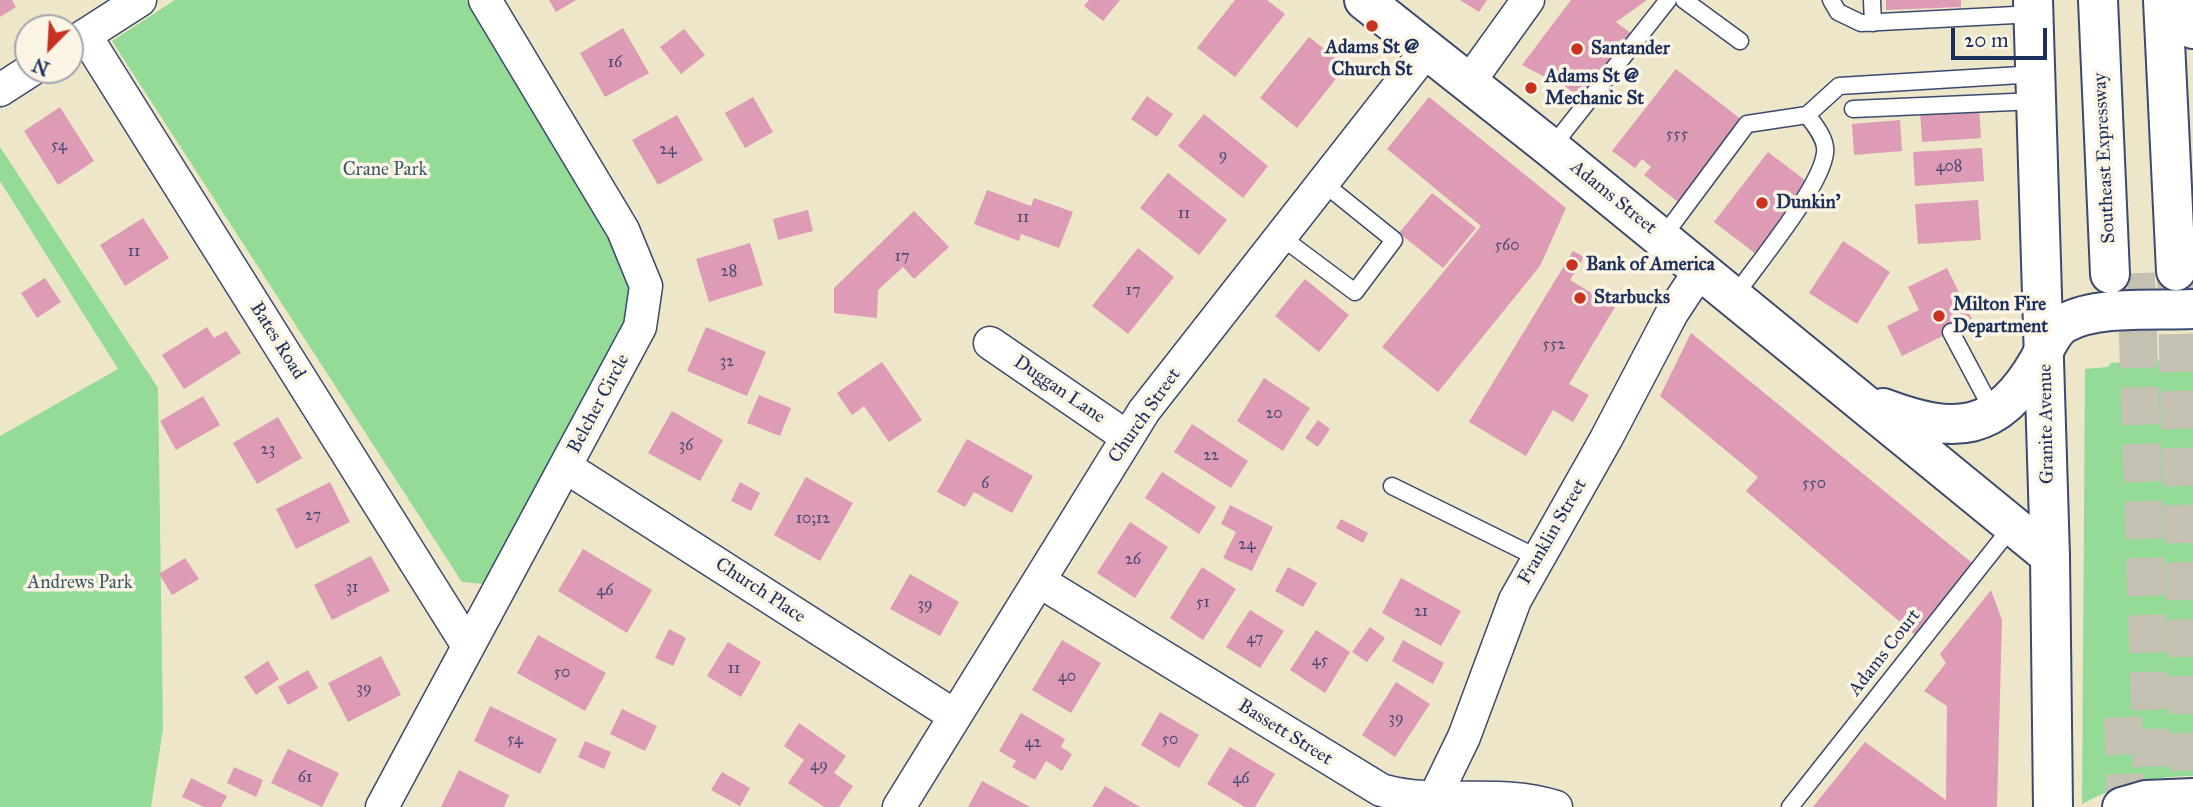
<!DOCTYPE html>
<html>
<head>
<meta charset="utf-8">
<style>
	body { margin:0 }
	#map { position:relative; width:2193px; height:807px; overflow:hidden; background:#eee6c8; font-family:"IM FELL Great Primer",serif }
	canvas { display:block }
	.north { position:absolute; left:14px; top:14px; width:70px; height:70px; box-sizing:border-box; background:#fcf5e5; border:2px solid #a2a6af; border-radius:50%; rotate:204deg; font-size:19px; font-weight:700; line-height:28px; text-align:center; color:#1b2f5e }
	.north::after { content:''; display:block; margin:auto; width:24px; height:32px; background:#c8321e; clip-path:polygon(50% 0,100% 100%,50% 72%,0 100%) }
	.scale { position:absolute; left:1951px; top:28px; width:96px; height:32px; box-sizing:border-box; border:4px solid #1b2f5e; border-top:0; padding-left:9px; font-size:21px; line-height:24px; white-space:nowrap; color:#1b2f5e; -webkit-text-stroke:5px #fcf5e5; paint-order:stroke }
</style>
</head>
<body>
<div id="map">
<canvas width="2193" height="807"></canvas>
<div class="north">N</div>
<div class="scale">20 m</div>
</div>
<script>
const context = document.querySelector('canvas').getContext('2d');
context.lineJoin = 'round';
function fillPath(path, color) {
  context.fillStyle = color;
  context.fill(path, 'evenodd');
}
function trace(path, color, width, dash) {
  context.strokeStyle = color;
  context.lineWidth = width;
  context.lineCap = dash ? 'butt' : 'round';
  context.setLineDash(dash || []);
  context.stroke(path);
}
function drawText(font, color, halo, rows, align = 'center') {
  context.font = font + ' "IM FELL Great Primer",serif';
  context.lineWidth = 7;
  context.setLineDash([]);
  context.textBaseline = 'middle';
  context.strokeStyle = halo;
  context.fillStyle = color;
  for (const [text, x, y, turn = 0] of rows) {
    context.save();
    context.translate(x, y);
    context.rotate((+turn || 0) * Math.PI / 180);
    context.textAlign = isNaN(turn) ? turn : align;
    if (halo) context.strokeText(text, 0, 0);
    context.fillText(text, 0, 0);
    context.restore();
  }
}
fillPath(new Path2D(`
	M175 0H466L636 274 632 319 483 584 462 582 112 41Z
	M0 147 158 388 163 729 151 807H0V436L118 369 0 181Z
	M2193 359V776C2152 776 2118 785 2082 804L2085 369 2108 367 2111 363Z`), '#93db96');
fillPath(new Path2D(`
	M0 0H12L16 7 0 17Z
	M549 0H576L556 12Z
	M1089 0H1120L1103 21 1084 6Z
	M1235 0H1267L1285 14 1235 77 1197 48Z
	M1460 0H1487L1479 12Z
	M1571 0H1647L1616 22 1632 34 1583 97 1522 65Z
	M1886 0H1961V7L1886 10Z
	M623 28 649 73 605 97 580 53Z
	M684 29 705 55 681 74 660 47Z
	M1309 37 1346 66 1297 128 1260 98Z
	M1676 69 1742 120 1678 202 1644 175 1651 167 1642 159 1635 168 1612 151Z
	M1147 96 1173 114 1157 137 1131 119Z
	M753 97 773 132 745 148 725 113Z
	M1429 97 1566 208 1540 266 1438 392 1382 347 1481 226 1387 149Z
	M1979 106 1981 138 1922 142 1920 110Z
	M60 107 94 161 58 185 24 131Z
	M1204 114 1268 166 1243 198 1178 146Z
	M677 115 703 160 658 185 632 140Z
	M1900 120 1902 151 1854 155 1852 124Z
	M1982 148 1984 181 1915 186 1913 152Z
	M1768 152 1810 184 1756 254 1714 222Z
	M1168 173 1227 220 1199 255 1140 208Z
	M987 190 1031 206 1034 198 1073 212 1059 248 1021 234 1019 241 974 224Z
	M1432 193 1476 228 1443 268 1399 233Z
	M1978 200 1981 240 1918 244 1915 204Z
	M808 210 813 231 778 240 773 219Z
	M914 211 949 247 914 279 903 267 878 290 877 318 834 313V288Z
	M143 218 169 258 125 286 100 245Z
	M1843 241 1890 272 1857 324 1809 293Z
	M750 243 763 285 709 302 696 259Z
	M1138 248 1174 277 1128 334 1092 306Z
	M1573 251 1584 257 1570 280 1615 307 1569 384 1589 395 1573 422 1553 410 1526 456 1469 422Z
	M1947 268 1973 321 1902 356 1887 326 1919 310 1908 287Z
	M45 278 61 302 37 318 21 293Z
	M1305 279 1349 315 1319 352 1275 316Z
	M207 327 214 338 226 331 241 353 184 389 162 355Z
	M706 327 766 352 747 396 687 371Z
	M1691 333 1977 567 1920 639 1746 491 1758 477 1660 396Z
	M882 362 922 420 889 442 864 406 852 415 837 393Z
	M1264 378 1310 408 1283 451 1237 421Z
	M759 395 791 408 780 436 747 423Z
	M203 396 220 425 176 450 160 421Z
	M672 411 723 440 700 481 648 453Z
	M278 417 302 458 257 484 233 443Z
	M1318 420 1330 429 1318 447 1305 438Z
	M1192 424 1248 461 1231 488 1174 452Z
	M967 439 1033 476 1012 513 974 492 965 507 937 492Z
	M1162 472 1216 507 1199 534 1145 498Z
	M806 477 853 503 820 561 774 535Z
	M330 482 350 522 296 549 276 509Z
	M740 482 760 493 751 511 731 501Z
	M1230 505 1273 527 1252 571 1223 558 1236 532 1221 524Z
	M1341 519 1368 533 1363 543 1336 528Z
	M1130 522 1168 547 1135 598 1097 573Z
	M583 549 652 590 627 633 558 591Z
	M371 556 390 591 332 620 314 585Z
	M185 558 199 579 172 595 159 574Z
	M1202 567 1236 589 1203 640 1170 618Z
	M1288 567 1317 583 1303 607 1275 591Z
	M910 574 959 602 940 636 890 609Z
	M1401 578 1461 611 1441 646 1382 613Z
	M1991 590 2002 620 1997 807H1813L1865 742 1946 800 1947 706 1924 691 1946 663 1940 654Z
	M1250 610 1284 631 1260 668 1226 647Z
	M1370 627 1385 638 1367 662 1352 652Z
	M669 629 686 638 673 666 655 658Z
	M1316 630 1350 652 1325 693 1290 670Z
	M538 635 606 673 585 711 517 673Z
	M1062 640 1101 663 1071 713 1032 690Z
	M1403 640 1444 663 1433 684 1392 661Z
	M728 642 761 662 741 697 707 676Z
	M381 656 401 695 348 722 328 683Z
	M268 661 279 679 256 695 244 677Z
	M308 670 318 688 288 705 278 687Z
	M1396 682 1430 704 1395 757 1362 735Z
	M490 706 557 739 540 774 474 741Z
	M622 709 657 726 645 751 610 734Z
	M1160 712 1199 735 1179 768 1141 745Z
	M1021 713 1065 739 1061 747 1072 754 1062 771 1046 761 1035 780 1012 767 1016 761 999 751Z
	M799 723 846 756 834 773 853 786 839 807H824L788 783 804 760 784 746Z
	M585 741 611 752 604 769 578 757Z
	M1230 747 1275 774 1255 807H1245L1207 784Z
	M288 749 339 773 322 807 271 783Z
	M234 767 263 780 256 797 227 783Z
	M459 770 509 795 504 807H441Z
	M722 772 750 788 740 806 711 790Z
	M191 778 227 796 221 807H204L182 797Z
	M982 781 1030 807H968Z
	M1105 786 1140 807H1092Z`), '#dd9bb5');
trace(new Path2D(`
	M2136 273 2153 807
	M2176 277 2191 807
	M2123 717 2126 807`), '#c4c1b3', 38, [38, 19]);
const service = new Path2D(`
	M1684 0 1740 41
	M1831 0 1838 12 1861 23 2034 14
	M1872 0 1873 23
	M1853 109 2036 101
	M1551 148 1668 0
	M1280 236 1355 292 1394 240 1322 182
	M1662 238 1747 124 1807 115 1839 86 2037 74
	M1734 297C1756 265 1821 188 1825 153 1827 140 1815 125 1807 115
	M1951 332 1994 413
	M1392 486 1538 558
	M1790 807 2014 524`);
const minor = new Path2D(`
	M85 35 468 646
	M70 45 140 0
	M1469 82 1528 0
	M0 90 31 70
	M990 343 1127 437
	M566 467 955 716
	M1039 581 1381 790C1439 807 1498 788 1556 807
	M382 807 640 327 646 286 623 230 485 0
	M899 807 1144 411 1427 50
	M1430 807 1464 737 1515 600 1606 439 1672 313 1701 269`);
const secondary = new Path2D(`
	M2033 0 2050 556`);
const primary = new Path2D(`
	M1364 0 1551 148 2050 556 2053 807
	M1883 408C1955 435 1997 433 2038 362 2045 350 2052 330 2065 323 2098 305 2156 311 2193 309
	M2122 807 2146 800 2193 798`);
const motorway = new Path2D(`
	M2098 0 2110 274
	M2163 0 2176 271
	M2192 0 2193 29`);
trace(service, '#3b4a6e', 19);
trace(minor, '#3b4a6e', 35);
trace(secondary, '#3b4a6e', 42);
trace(primary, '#3b4a6e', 42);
trace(motorway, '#3b4a6e', 42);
trace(service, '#fff', 16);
trace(minor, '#fff', 32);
trace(secondary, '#fff', 38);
trace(primary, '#fff', 38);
trace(motorway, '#fff', 38);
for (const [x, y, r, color] of [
	[1372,26,7,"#c8321e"],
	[1577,49,7,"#c8321e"],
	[1531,88,7,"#c8321e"],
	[1762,203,7,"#c8321e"],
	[1572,265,7,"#c8321e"],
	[1580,298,7,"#c8321e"],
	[1939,316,7,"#c8321e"]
]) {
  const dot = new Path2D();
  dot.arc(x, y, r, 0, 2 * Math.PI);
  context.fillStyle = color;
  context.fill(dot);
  trace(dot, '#fcf5e5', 2.5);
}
drawText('16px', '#4c4a74', null, [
	["16",615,63],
	["555",1677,135],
	["54",59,146],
	["24",668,150],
	["9",1223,156],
	["408",1949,167],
	["11",1184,214],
	["11",1023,218],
	["560",1507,246],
	["11",134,252],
	["17",902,257],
	["28",729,272],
	["17",1133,291],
	["552",1554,345],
	["32",727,362],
	["20",1274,414],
	["36",686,446],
	["23",268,450],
	["22",1211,456],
	["6",985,484],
	["550",1814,484],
	["27",313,516],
	["10;12",813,519],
	["24",1247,545],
	["26",1133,560],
	["31",352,588],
	["46",605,591],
	["51",1203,603],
	["39",925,605],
	["21",1421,612],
	["47",1255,639],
	["45",1320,661],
	["11",734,669],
	["50",562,673],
	["40",1067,677],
	["39",364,689],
	["39",1396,719],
	["54",515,740],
	["50",1170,740],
	["42",1033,743],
	["49",819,766],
	["61",305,778],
	["46",1241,779]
]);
drawText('bold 19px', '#1b2f5e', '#fcf5e5', [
	["Adams St @",1372,48,"center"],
	["Church St",1372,70,"center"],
	["Santander",1591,49],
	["Adams St @",1545,77],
	["Mechanic St",1545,99],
	["Dunkin'",1776,203],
	["Bank of America",1586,265],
	["Starbucks",1594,298],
	["Milton Fire",1953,305],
	["Department",1953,327]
], 'left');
drawText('19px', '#1b2f5e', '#fcf5e5', [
	["Southeast Expressway",2105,158,-93],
	["Adams Street",1613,198,39],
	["Bates Road",277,341,58],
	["Duggan Lane",1059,390,34],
	["Belcher Circle",599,404,-62],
	["Church Street",1145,416,-55],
	["Granite Avenue",2047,424,-91],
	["Franklin Street",1553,532,-60],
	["Church Place",760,591,33],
	["Adams Court",1885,653,-52],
	["Bassett Street",1285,733,32]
]);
drawText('19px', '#395a6c', '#fcf5e5', [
	["Crane Park",385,170],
	["Andrews Park",80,583]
]);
</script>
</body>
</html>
